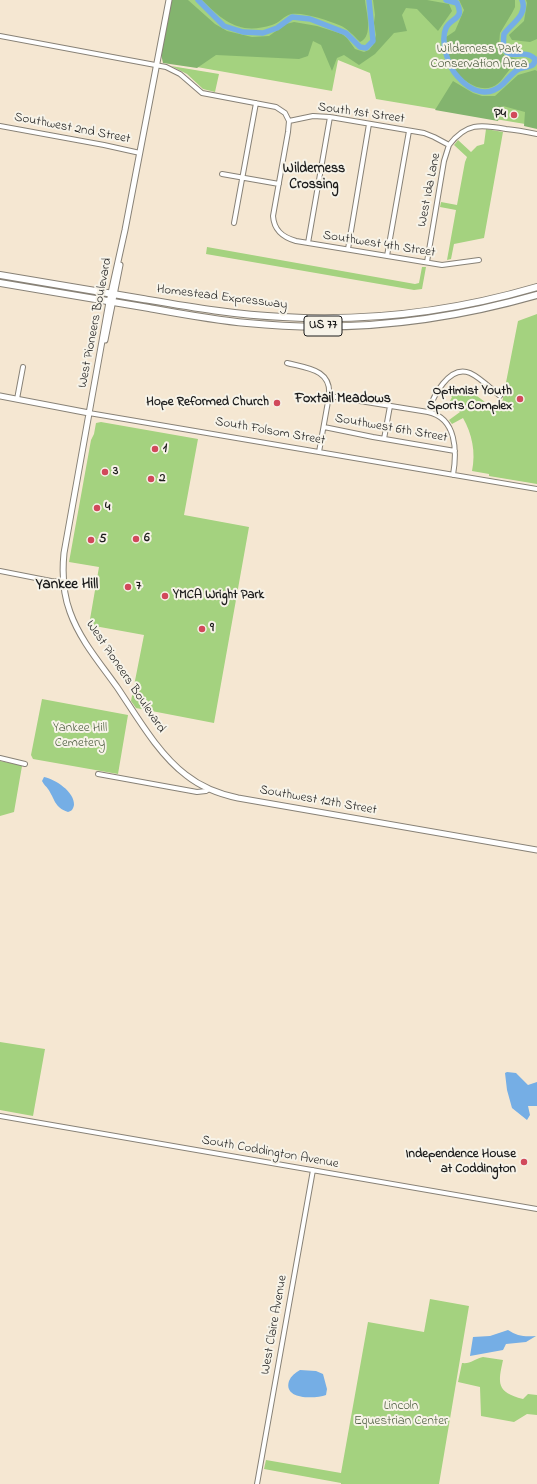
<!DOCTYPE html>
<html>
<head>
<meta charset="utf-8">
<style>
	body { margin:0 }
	canvas { display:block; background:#f5e7d2 }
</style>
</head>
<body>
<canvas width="537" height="1484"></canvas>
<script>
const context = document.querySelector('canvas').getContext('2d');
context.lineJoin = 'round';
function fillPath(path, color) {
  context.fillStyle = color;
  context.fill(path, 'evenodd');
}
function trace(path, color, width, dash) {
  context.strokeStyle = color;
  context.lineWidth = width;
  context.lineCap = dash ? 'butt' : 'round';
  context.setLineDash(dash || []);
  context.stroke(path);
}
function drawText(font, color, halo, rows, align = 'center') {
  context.font = font + ' "Indie Flower",sans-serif';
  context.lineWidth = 4;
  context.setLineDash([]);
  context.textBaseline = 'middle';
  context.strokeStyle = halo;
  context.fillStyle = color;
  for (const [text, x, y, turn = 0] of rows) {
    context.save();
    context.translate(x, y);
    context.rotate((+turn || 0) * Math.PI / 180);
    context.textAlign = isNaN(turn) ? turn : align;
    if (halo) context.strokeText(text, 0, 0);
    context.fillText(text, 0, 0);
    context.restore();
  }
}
fillPath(new Path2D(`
	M174 0H537V126L376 99 370 73 338 60 332 91 163 61Z
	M171 66 219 74 215 92 203 89 187 74Z
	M486 129 503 132 484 238 454 244 451 259 447 260 456 210 440 207 441 202 457 205 465 162 467 157 454 145 458 140 471 152 477 146 484 144Z
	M207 247 415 284 419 283 422 267H426L422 289 414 290 206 254Z
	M537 314V484L489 476V474L472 471C476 452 472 434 463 418L452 424 449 420 460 412 450 401 452 397 443 391 445 388 454 395 459 389 465 387 493 408 499 401 502 403 518 321Z
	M101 422 198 439 184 515 249 527 214 723 136 708 131 701 144 635 89 625 99 567 69 562 91 440 94 434 96 423Z
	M42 699 128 715 118 774 33 759 31 755Z
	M0 761 21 765 22 766 14 812 0 816Z
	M0 1042 45 1049 33 1116 0 1110Z
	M430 1299 469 1306 439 1484H341V1483L264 1469 266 1460 341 1473 368 1322 424 1332Z
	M483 1357 503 1360C498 1383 496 1392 523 1399L528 1394 537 1395V1415L527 1414 514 1422 481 1416 480 1387 458 1382 462 1363C471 1364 474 1359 483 1357Z`), '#a4d27f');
fillPath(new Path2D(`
	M172 0H188L215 24 227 31 252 37 269 36 286 24 294 22 317 26 342 34 347 38 355 49 364 52 369 50 373 45 376 35 374 23 375 15 373 0H427L449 4 452 11 438 31 417 9 406 8 402 15 407 31 394 33 375 54 359 65 344 55 337 58 332 71 321 45 313 41 308 56 299 59 216 55 197 68 163 63 161 54Z
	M202 0H365C366 12 374 36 360 42 354 36 347 28 339 25 327 20 304 12 291 14 284 16 279 23 272 25 240 35 224 22 202 0Z
	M459 0H515V7L512 13 500 33 499 44 501 51 505 56 522 60C519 63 515 65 512 67 505 74 501 84 492 87 478 92 463 81 455 70 448 61 447 48 446 37L455 31 464 10Z
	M526 0H537V39L530 42 512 40 509 35 524 21 527 3Z
	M535 70 537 71V129L524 126 525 112 503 106 498 121 435 110 453 81 473 93 482 96H495L518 75Z`), '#83b46e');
fillPath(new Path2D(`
	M44 777C55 779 75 792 74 805 73 809 72 811 68 812 54 807 55 799 48 789 46 786 44 785 42 781Z
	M507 1072 516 1073 528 1085 537 1082V1106H528L530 1115 527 1120 512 1108 507 1090 505 1073Z
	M508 1330C517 1336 524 1337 536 1336L526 1342 506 1344 503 1350 470 1356 473 1337 490 1336Z
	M300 1370 316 1371 323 1374 327 1389 326 1395C315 1399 283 1400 289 1381 291 1376 295 1373 300 1370Z`), '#75aee5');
trace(new Path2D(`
	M198 0 224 26 243 32 263 33 277 28 292 17 310 19 346 33 360 47 366 48 373 41 369 0
	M446 0 457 3C465 20 451 17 446 28 440 41 448 67 458 77 471 92 488 98 503 84 508 79 513 72 519 69 527 66 535 68 535 59 522 45 500 69 504 34 512 23 528 15 522 0`), '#75aee5', 5.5);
const minor = new Path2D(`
	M0 36 166 67 180 74 202 93 276 107 285 113 289 121 313 116 330 117 424 133 434 137 449 145C466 123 480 124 506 129 516 130 527 132 537 134
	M289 121 288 132 273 216C274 230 282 237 296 241L442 265 479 260
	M0 126 104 145 140 153
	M222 174 279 184
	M234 223 256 103
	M308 243 330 117
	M348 249 369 124
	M387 256 409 131
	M427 262 444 161 449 145
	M287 363C306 368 332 369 329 396L428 412C457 418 457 452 453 475
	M17 399 23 367
	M428 412C433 397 449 364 470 373 481 378 491 389 500 396
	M89 413 537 489
	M324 427 373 437 455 451
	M384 439 390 406
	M319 452 329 396
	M0 571 51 581 63 582
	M0 758 25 764
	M98 774 197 792 206 791 209 789
	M0 1116 537 1209
	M257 1484 313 1170`);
const major = new Path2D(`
	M169 0 125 230 109 302 64 553C62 573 63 593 70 612 80 640 100 663 117 687 136 715 158 754 186 775 201 787 219 794 238 798L537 850
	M105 340 120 265
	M0 396 89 413`);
const highway = new Path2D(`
	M0 275C48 283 95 291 143 299 190 307 236 315 283 317 369 322 455 311 537 287
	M0 283C50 291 99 300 149 308 182 314 214 320 247 323 345 333 443 322 537 295`);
trace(minor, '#888277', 6);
trace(major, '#888277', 7);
trace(highway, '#888277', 8);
trace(minor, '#fff', 4);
trace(major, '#fff', 5);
trace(highway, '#fff', 6);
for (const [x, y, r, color] of [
	[514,115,4,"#d1495b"],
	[520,399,4,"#d1495b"],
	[277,403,4,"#d1495b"],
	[155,449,4,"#d1495b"],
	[105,472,4,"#d1495b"],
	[151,479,4,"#d1495b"],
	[97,508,4,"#d1495b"],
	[136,539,4,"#d1495b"],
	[91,540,4,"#d1495b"],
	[128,587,4,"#d1495b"],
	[165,596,4,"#d1495b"],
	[202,629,4,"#d1495b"],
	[524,1162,4,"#d1495b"]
]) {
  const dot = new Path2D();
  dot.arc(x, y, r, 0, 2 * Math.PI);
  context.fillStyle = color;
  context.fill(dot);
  trace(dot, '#f7f3e8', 1.5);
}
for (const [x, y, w] of [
	[323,326,38]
]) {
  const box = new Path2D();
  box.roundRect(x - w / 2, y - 10, w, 20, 3);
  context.fillStyle = '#f7f3e8';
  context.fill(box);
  trace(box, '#1c1c1c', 1);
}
drawText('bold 12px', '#1c1c1c', null, [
	["US 77",323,326]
]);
drawText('13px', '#4c5c3f', '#f7f3e8', [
	["Wilderness Park",479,50],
	["Conservation Area",479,65],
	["Yankee Hill",80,729],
	["Cemetery",80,744],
	["Lincoln",401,1407],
	["Equestrian Center",401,1422]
]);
drawText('13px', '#1c1c1c', '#f7f3e8', [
	["South 1st Street",361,114,8],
	["Southwest 2nd Street",72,129,11],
	["West Ida Lane",430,190,-79],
	["Southwest 4th Street",379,245,9],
	["Homestead Expressway",222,298,7],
	["West Pioneers Boulevard",96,323,-79],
	["Southwest 6th Street",391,429,10],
	["South Folsom Street",270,432,10],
	["West Pioneers Boulevard",125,677,56],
	["Southwest 12th Street",318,801,10],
	["South Coddington Avenue",270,1153,10],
	["West Claire Avenue",275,1325,-80]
]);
drawText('bold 13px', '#1c1c1c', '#f7f3e8', [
	["P4",506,115,"right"],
	["Optimist Youth",512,392,"right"],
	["Sports Complex",512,407,"right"],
	["Hope Reformed Church",269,403,"right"],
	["1",163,449],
	["3",113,472],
	["2",159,479],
	["4",105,508],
	["6",144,539],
	["5",99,540],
	["7",136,587],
	["YMCA Wright Park",173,596],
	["9",210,629],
	["Independence House",516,1155,"right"],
	["at Coddington",516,1170,"right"]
], 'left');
drawText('bold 14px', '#1c1c1c', '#f7f3e8', [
	["Wilderness",314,170],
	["Crossing",314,186],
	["Foxtail Meadows",343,400]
]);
drawText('bold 15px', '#1c1c1c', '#f7f3e8', [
	["Yankee Hill",67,586]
]);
</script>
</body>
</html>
